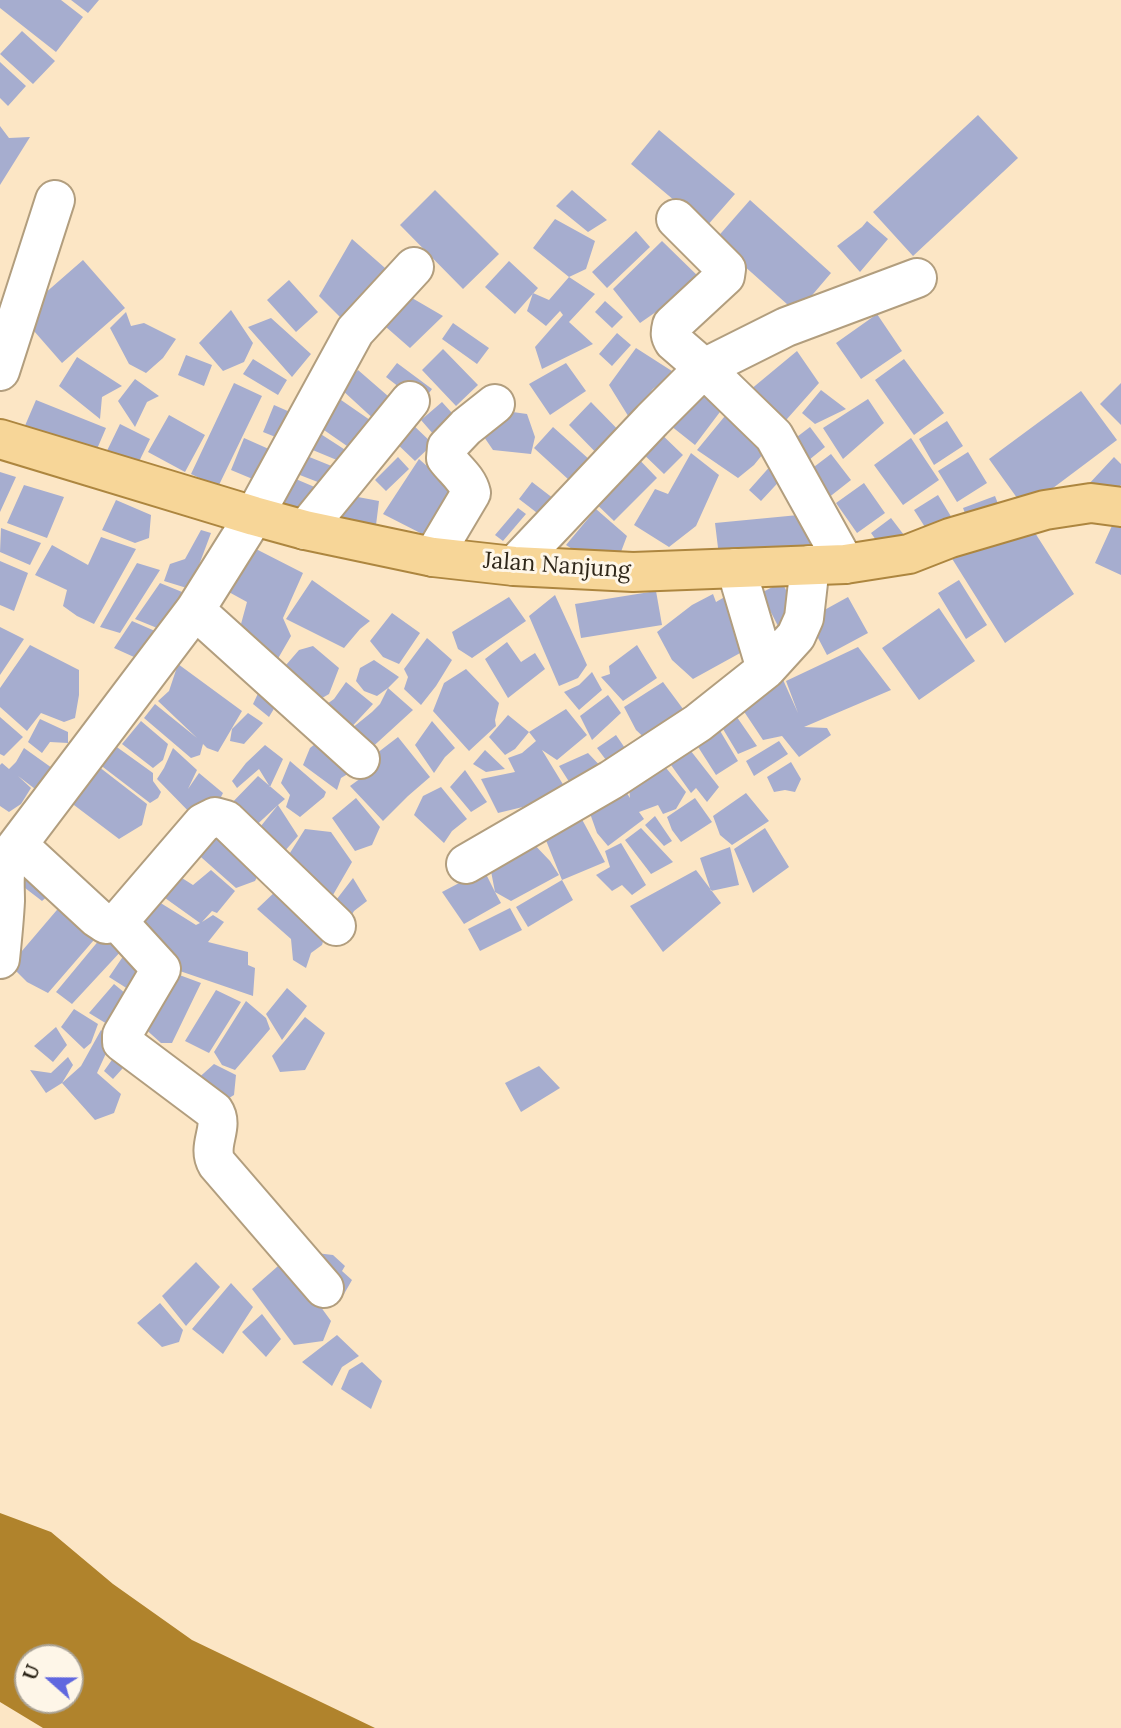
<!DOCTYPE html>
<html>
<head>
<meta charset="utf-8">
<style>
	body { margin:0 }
	#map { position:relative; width:1121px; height:1728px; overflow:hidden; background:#fce6c5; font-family:Lora,serif }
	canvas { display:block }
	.north { position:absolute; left:14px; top:1644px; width:70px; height:70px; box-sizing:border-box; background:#fef6e8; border:2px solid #aba395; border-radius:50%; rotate:291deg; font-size:19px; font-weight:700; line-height:28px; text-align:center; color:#2e2619 }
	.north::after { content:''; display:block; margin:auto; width:24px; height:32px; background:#6067df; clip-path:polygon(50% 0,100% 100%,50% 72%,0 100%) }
</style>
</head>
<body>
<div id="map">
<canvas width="1121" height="1728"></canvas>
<div class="north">U</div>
</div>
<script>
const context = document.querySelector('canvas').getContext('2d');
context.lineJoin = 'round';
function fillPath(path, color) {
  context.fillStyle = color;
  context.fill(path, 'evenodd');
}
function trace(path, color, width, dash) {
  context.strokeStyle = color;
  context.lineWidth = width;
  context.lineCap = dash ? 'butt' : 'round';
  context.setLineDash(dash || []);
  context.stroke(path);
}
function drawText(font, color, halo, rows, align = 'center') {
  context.font = font + ' Lora,serif';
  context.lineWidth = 6;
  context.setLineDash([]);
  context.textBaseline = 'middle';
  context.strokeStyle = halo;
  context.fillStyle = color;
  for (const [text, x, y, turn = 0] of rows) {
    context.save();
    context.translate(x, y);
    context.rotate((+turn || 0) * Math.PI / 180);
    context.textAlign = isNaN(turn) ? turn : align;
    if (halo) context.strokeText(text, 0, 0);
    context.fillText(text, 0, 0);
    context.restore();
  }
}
fillPath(new Path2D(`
	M0 1513 51 1532 113 1584 192 1640 375 1728H43L0 1702ZM28 1658H70V1700H28Z`), '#b0832c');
fillPath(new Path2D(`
	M0 0H61L83 17 56 52 0 8Z
	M71 0H99L88 13Z
	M22 31 55 61 33 84 0 54Z
	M0 62 26 86 8 106 0 98Z
	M978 115 1018 158 913 256 873 212Z
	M0 126 9 138 30 137 0 185Z
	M659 130 735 194 706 227 631 164Z
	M435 190 499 254 463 289 400 225Z
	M572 190 607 220 588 232 556 206Z
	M750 200 831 273 797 313 715 240Z
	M555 219 595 241 586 269 569 277 533 248Z
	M867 221 888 239 860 272 837 246 862 227Z
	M636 231 650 247 607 288 592 272Z
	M352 239 393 275 343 320 319 296Z
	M662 241 702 280 640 323 613 289Z
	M83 260 125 308 62 363 20 315Z
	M509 261 538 288 515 314 485 287Z
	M569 277 595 294 569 322 593 344 542 369 535 347 563 315 560 311 546 326 527 311 533 293 549 300Z
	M289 280 318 312 296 332 267 300Z
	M400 291 443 316 410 348 378 320Z
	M605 301 623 317 612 328 595 312Z
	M231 310 253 343 244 362 223 371 199 343Z
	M126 312 131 326 144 323 176 339 163 358 146 373 129 364 110 328Z
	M877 314 902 351 861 379 836 343Z
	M271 318 311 354 292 377 248 327Z
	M453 323 489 348 477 364 442 339Z
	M617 333 631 345 612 366 599 354Z
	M636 348 675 373 653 389 630 419 609 385Z
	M443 349 478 385 456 406 422 370Z
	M797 351 819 383 779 428 750 390Z
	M186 355 212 365 204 386 178 375Z
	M77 357 122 386 102 397 100 419 59 386Z
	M253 359 287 380 278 395 243 374Z
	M904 359 944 413 914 435 875 380Z
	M397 363 432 389 421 404 386 377Z
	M566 363 586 391 550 415 529 384Z
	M358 370 396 403 378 423 341 389Z
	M135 379 159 396 147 402 135 427 118 401Z
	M703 379 729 400 695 445 666 422Z
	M234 383 262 396 218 487 191 474Z
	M1121 383V425L1100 404Z
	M821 390 846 409 815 424 802 413Z
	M1081 391 1117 440 1025 509 989 459Z
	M331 393 380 427 360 455 311 421Z
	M868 399 884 423 843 459 823 428Z
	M36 400 106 428 94 456 24 428Z
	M442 402 462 424 441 443 421 420Z
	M591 402 630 442 608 465 569 425Z
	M274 405 299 416 288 442 263 432Z
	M734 405 771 444 754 465 738 478 697 450Z
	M491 409 527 414 535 437 531 454 493 450 482 434Z
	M169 415 205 435 185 472 148 452Z
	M947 421 963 446 934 465 919 439Z
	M411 423 433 444 415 461 394 441Z
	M120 424 150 439 133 474 103 459Z
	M553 427 600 469 581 491 534 448Z
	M810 427 825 447 804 464 789 443Z
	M655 428 683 455 664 474 636 447Z
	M313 429 350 453 344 463 303 446Z
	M244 438 280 454 267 485 231 470Z
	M911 438 939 480 903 505 874 465Z
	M631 451 657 478 614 521 587 495Z
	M297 452 339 469 328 486 287 470Z
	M968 452 987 483 957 502 938 471Z
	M691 453 719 475 696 526 669 547 634 525 655 489 668 494Z
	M831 454 851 480 823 502 802 476Z
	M398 457 409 469 386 491 375 480Z
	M1114 457 1121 464V485L1104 502 1087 486Z
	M419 459 464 499 434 540 383 514Z
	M773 463 786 474 761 501 749 490Z
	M0 472 16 477 0 512Z
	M284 474 324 491 305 521 269 502Z
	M532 482 558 502 545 519 519 499Z
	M864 483 885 513 857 533 836 503Z
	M24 485 64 497 47 538 7 523Z
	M342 494 379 501 375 533 323 519Z
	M938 495 955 523 932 538 914 510Z
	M995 496 1002 514 970 526 963 508Z
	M116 500 151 515 149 538 135 543 102 530Z
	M518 508 526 514 503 541 495 535Z
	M596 509 627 536 619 557 597 565 566 545Z
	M809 514 812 547 719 556 715 523Z
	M1116 517 1121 519V575L1095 563Z
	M891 518 907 539 886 554 871 533Z
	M1030 525 1074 594 1005 643 951 557Z
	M1 528 41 543 30 565 0 552Z
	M201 530 211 533 190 589 164 581 170 564 185 559Z
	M101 537 136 549 94 624 77 616 63 606 67 590 35 575 52 545 88 565Z
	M256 549 303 573 283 618 291 636 276 662 238 635 247 602 227 591 242 562H248Z
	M0 561 28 573 14 611 0 605Z
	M137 563 160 570 120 633 100 627Z
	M312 580 370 621 360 629 344 648 286 619Z
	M959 580 987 625 966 639 938 593Z
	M782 582 799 616 778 626 761 593Z
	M160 583 187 594 162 630 135 619Z
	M656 591 662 625 581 638 575 604Z
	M713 594 716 602 728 595 751 647 693 679 672 660 657 632 692 605Z
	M555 595 587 665 578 678 559 686 529 616Z
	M509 597 526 621 472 658 458 649 452 632Z
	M848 597 868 633 827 655 808 619Z
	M939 608 975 661 919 700 882 648Z
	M392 613 420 633 399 664 383 657 370 641Z
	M132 621 155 631 134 657 114 648Z
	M0 627 24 639 0 675Z
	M427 638 452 660 436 686 421 705 404 689 408 677 404 669Z
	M507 642 521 662 535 653 545 669 508 698 485 659Z
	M30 645 79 670V695L75 718 64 722 41 713 27 731 0 707V688Z
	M637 645 657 678 623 701 601 677 610 674 609 666Z
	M313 646 339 668 329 694 312 704 283 680 286 665 299 650Z
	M858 647 891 690 804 727 827 728 831 735 799 757 782 736 763 740 743 710 780 673 798 713 786 681Z
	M374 660 399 677 388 688 413 710 367 752 346 733 320 709 334 699 346 682 373 704 346 733 372 712 380 704 388 688 377 696 364 691 356 681 360 668Z
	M178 664 242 711 218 752 207 748 203 744 200 755 191 758 144 718 155 704 197 738 158 701 169 691Z
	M466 669 499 703 495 720 496 726 469 751 433 711 444 683Z
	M592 672 602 690 579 710 564 692 579 685Z
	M663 682 689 717 651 744 636 730 624 707Z
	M262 685 281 697 269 717 253 704Z
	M608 695 621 713 592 740 580 716Z
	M566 709 587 735 557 760 542 750 564 786V797L498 813 481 779 515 772 508 758 522 753 536 741 529 732Z
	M732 710 757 746 738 754 717 719Z
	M248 713 263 723 244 744 230 741 232 729Z
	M508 715 529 732 515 749 505 755 489 737Z
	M0 717 23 737 4 756 0 754Z
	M40 719 68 732V743L50 742 42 753 28 742Z
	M141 721 168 744 163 760 153 768 122 744Z
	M432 721 455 748 445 757 434 773 415 745Z
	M716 724 738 761 716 775 693 739Z
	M616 735 629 754 612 768 597 748Z
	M324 737 356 769 341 778 337 790 303 765 310 748Z
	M398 737 430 777 408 796 383 821 350 786 361 778 368 760Z
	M779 741 788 754 754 776 746 761Z
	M114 745 153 773V781L161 792 158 798 150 803 99 764Z
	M265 745 283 759 270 787 259 769 237 788 232 781 246 763Z
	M687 746 719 787 707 802 696 788 691 793 671 765 677 750Z
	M24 748 59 773 43 795 18 776 31 788 21 804 9 812 0 806V765L2 763 9 769 16 762Z
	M173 748 197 770 188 789 199 773 223 793 214 811 197 820 157 779 164 768Z
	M485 750 505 769 486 772 473 764Z
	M588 753 606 772 575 791 559 766Z
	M657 757 686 792 676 809 663 814 658 805 639 812 644 819 608 846 597 833 587 805 621 784 630 798 628 776Z
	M290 761 326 792 324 797 300 817 286 807 290 795 281 783Z
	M791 762 801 779 795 792 785 790 774 792 767 777Z
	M94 763 147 804 142 825 119 839 66 799Z
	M465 770 487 802 471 812 450 787Z
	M258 776 285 799 278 805 298 836 277 860 252 837 278 805 249 832 224 811Z
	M441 787 467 819 452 831 444 843 414 815 423 796Z
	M746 793 769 821 732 845 720 835 713 816Z
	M356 798 380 827 372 845 355 851 332 818Z
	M695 798 712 822 681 842 672 830 667 817Z
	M578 812 605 862 562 880 543 833Z
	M655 816 672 841 664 846 645 825Z
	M221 827 264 864 255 881 236 888 193 850Z
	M641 828 673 862 651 874 625 840Z
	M765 828 789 867 753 893 734 849Z
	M305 829 331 832 352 862 333 895 323 902 283 864Z
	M531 841 550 861 559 875 511 901 495 892 501 903 464 924 442 892 484 870 495 892 490 866Z
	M621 843 646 885 632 895 622 885 612 891 596 875 610 867 605 851Z
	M730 847 739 885 711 891 700 858Z
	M23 865 50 894 42 901 12 878Z
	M211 870 235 891 217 913 212 911 202 922 213 915 224 922 208 942 248 952V965L255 968 253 996 171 968 142 925 159 902 196 925 200 923 158 893 174 873 193 885Z
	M696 870 721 903 663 952 630 906Z
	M353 878 367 901 354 911 346 925 330 908Z
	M562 880 573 900 528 927 516 907Z
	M278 889 326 932 322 945 311 953 306 968 293 960 291 939 257 909Z
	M62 904 100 933 48 993 27 982 10 965Z
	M510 908 522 930 480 951 468 929Z
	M105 933 123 949 72 1004 56 992Z
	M124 955 154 974 139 996 109 977Z
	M166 970 201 983 172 1043H161L142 1026Z
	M114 984 137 1003 112 1027 89 1013Z
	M287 988 307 1006 282 1040 266 1014Z
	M216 990 241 1002 209 1053 185 1041Z
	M246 1001 266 1018 270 1029 235 1070 222 1065 214 1052Z
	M74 1009 98 1024 91 1043 84 1049 61 1027Z
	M305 1017 325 1033 305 1070 280 1072 272 1056Z
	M56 1027 67 1045 53 1062 34 1046Z
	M101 1030 113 1038 97 1073 121 1094 114 1113 95 1120 62 1083 46 1093 30 1070 51 1073 68 1057 73 1065 62 1083 81 1066Z
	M114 1057 132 1058 113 1079 104 1071Z
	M214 1064 236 1075 234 1095 216 1106 194 1082Z
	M539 1066 560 1088 521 1112 505 1083Z
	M316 1253 333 1255 345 1266 342 1271 352 1280 344 1294 310 1264Z
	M286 1259 331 1321 323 1341 294 1345 252 1289Z
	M196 1262 220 1287 186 1326 162 1296Z
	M231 1283 253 1307 223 1354 192 1329Z
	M160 1303 183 1330 179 1342 162 1347 137 1323Z
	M262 1314 281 1339 266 1357 242 1332Z
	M337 1335 359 1356 342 1367 332 1386 302 1362Z
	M362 1362 382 1381 371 1409 341 1389 349 1370Z`), '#a6adcf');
const minor = new Path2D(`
	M676 219 726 269 725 276 672 325C670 333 670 336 674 342L704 368 774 436 845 564
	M0 371 55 200
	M305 530 410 401
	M433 557 471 493C468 479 454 469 446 458L447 447 466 427 495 404
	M514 566 652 420 704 368 786 327 917 278
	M736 568 766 669
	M195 610 360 759
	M18 845 97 918 106 924 118 922 203 823 215 817 226 820 336 926
	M466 864 611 780 698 723 766 669 796 636 804 618 810 565
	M118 922 161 969 122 1035V1042L214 1111C225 1127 206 1146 217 1164L324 1288
	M0 959C2 940 4 921 5 901 5 885 3 872 9 856L195 610 254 516 355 331 414 267`);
const major = new Path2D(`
	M0 439 254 516 305 530 433 557 514 566 633 572 845 564 909 554 950 538 1045 510 1091 503 1121 507`);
trace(minor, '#b29e7e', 42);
trace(major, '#ad863f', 42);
trace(minor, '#fff', 38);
trace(major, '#f7d698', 38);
drawText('23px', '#2e2619', '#fef6e8', [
	["Jalan Nanjung",557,566,4]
]);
</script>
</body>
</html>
